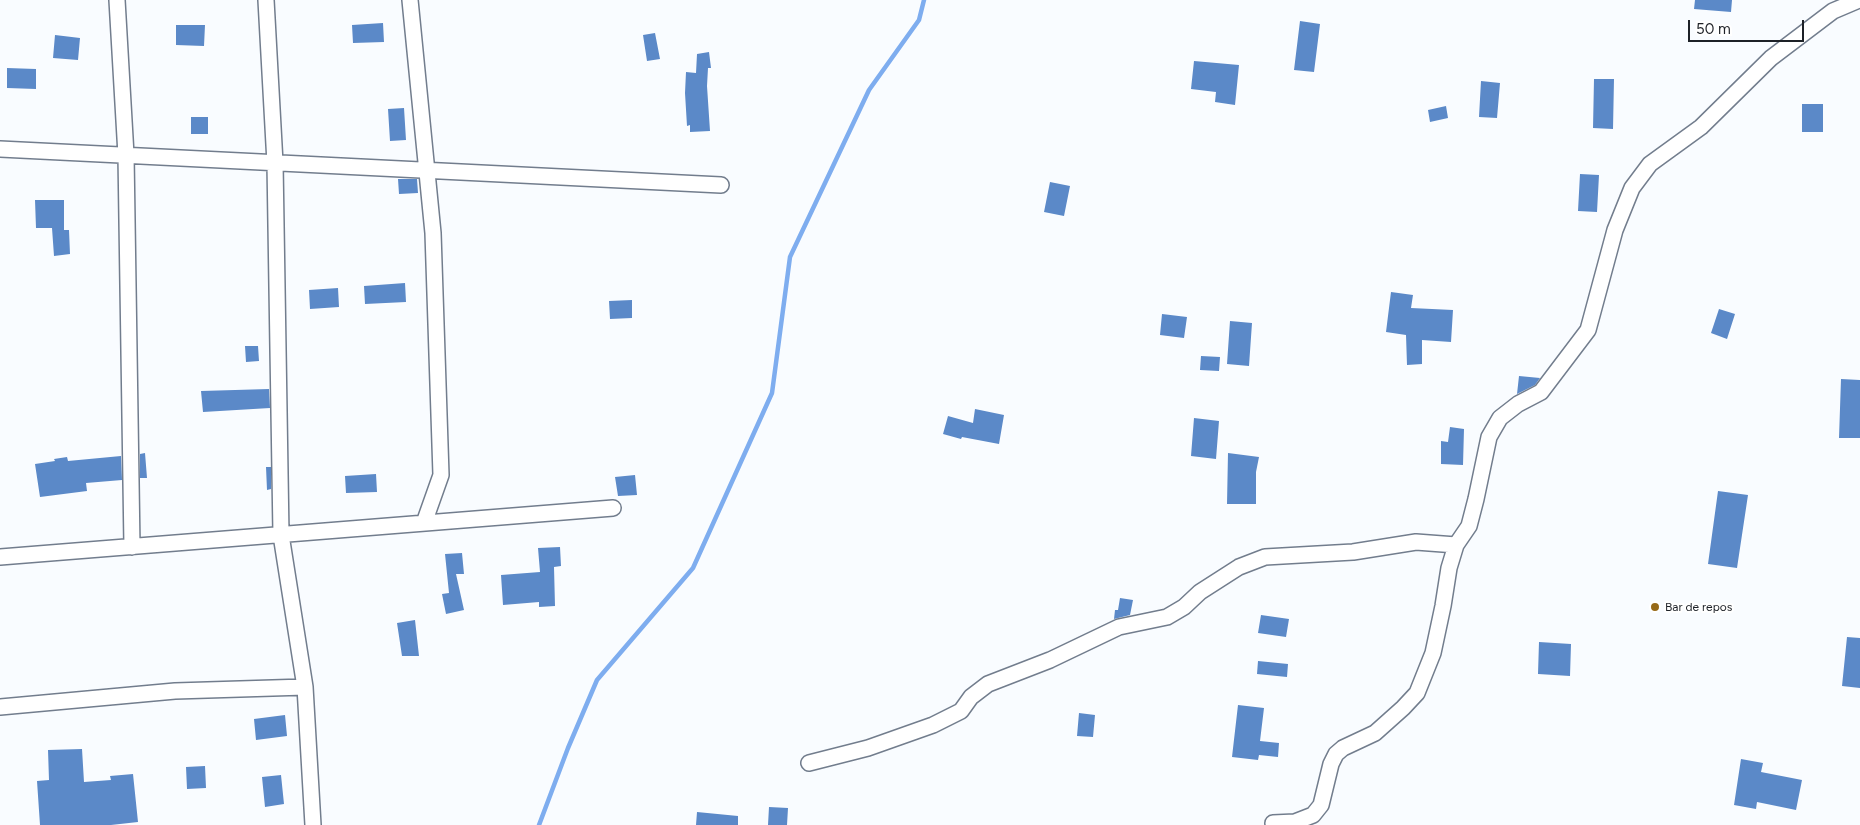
<!DOCTYPE html>
<html>
<head>
<meta charset="utf-8">
<style>
	body { margin:0 }
	#map { position:relative; width:1860px; height:825px; overflow:hidden; background:#f9fcff; font-family:Figtree,sans-serif }
	canvas { display:block }
	.scale { position:absolute; left:1688px; top:20px; width:116px; height:22px; box-sizing:border-box; border:2px solid #1d2127; border-top:0; padding-left:6px; font-size:15px; line-height:18px; white-space:nowrap; color:#1d2127; -webkit-text-stroke:4px #fff; paint-order:stroke }
</style>
</head>
<body>
<div id="map">
<canvas width="1860" height="825"></canvas>
<div class="scale">50 m</div>
</div>
<script>
const context = document.querySelector('canvas').getContext('2d');
context.lineJoin = 'round';
function trace(path, color, width, dash) {
  context.strokeStyle = color;
  context.lineWidth = width;
  context.lineCap = dash ? 'butt' : 'round';
  context.setLineDash(dash || []);
  context.stroke(path);
}
function fillPath(path, color) {
  context.fillStyle = color;
  context.fill(path, 'evenodd');
}
function drawText(font, color, halo, rows, align = 'center') {
  context.font = font + ' Figtree,sans-serif';
  context.lineWidth = 4;
  context.setLineDash([]);
  context.textBaseline = 'middle';
  context.strokeStyle = halo;
  context.fillStyle = color;
  for (const [text, x, y, turn = 0] of rows) {
    context.save();
    context.translate(x, y);
    context.rotate((+turn || 0) * Math.PI / 180);
    context.textAlign = isNaN(turn) ? turn : align;
    if (halo) context.strokeText(text, 0, 0);
    context.fillText(text, 0, 0);
    context.restore();
  }
}
trace(new Path2D(`
	M539 825 568 748 597 680 693 568 772 393 790 257 869 90 919 20 924 0`), '#7eadef', 4.5);
fillPath(new Path2D(`
	M1695 0H1732L1731 12 1694 9Z
	M1300 21 1320 24 1314 72 1294 70Z
	M383 23 384 42 353 43 352 25Z
	M176 25H205L204 46 176 45Z
	M655 33 660 59 647 61 643 35Z
	M55 35 80 38 78 60 53 58Z
	M709 52 711 68H708L707 86 710 131 690 132V125L687 126 685 93 686 72 696 73 697 54Z
	M1194 61 1239 65 1235 105 1215 102 1216 92 1191 89Z
	M7 68 36 69V89L7 88Z
	M1594 79H1614L1613 129 1593 128Z
	M1481 81 1500 83 1497 118 1479 117Z
	M1802 104H1823V132H1802Z
	M1446 106 1448 118 1430 122 1428 110Z
	M404 108 406 140 390 141 388 109Z
	M191 117H208V134H191Z
	M1580 174 1599 175 1597 212 1578 211Z
	M398 179H417L418 193 399 194Z
	M1050 182 1070 186 1064 216 1044 212Z
	M35 200H64V230H69L70 254 54 256 52 228H36Z
	M405 283 406 302 365 304 364 286Z
	M338 288 339 307 310 309 309 290Z
	M1391 292 1413 295 1411 308 1453 310 1451 342 1422 340V364L1407 365 1406 335 1386 332Z
	M632 300V318L610 319 609 301Z
	M1719 309 1735 314 1727 339 1711 333Z
	M1162 314 1187 317 1184 338 1160 335Z
	M1230 321 1252 323 1249 366 1227 364Z
	M245 346H258L259 361 246 362Z
	M1201 356 1220 357 1219 371 1200 370Z
	M1519 376 1540 378 1535 385 1517 394Z
	M1841 379 1860 380V438H1839Z
	M269 389 270 408 203 412 201 391Z
	M975 409 1004 415 999 444 962 437 961 439 943 434 948 416 973 423Z
	M1194 418 1219 421 1216 459 1191 456Z
	M1450 427 1464 429 1463 465 1441 464V441L1448 442Z
	M145 453 147 478H140V454Z
	M1228 453 1259 457 1256 472V504H1227Z
	M121 456 122 480 86 483 87 491 40 497 35 464 55 461 54 459 67 457 68 461Z
	M266 467H271V489L267 490Z
	M376 474 377 492 346 493 345 476Z
	M635 475 637 495 618 496 615 477Z
	M1718 491 1748 495 1737 568 1708 564Z
	M560 547 561 566 554 567 555 606 539 607V602L503 605 501 575 540 572 538 548Z
	M462 553 464 574H456L464 610 446 614 442 594 449 593 445 554Z
	M1120 598 1133 600 1130 615 1114 619 1115 610H1118Z
	M1261 615 1289 619 1286 637 1258 633Z
	M415 620 419 656H402L397 623Z
	M1847 637 1860 638V688L1842 686Z
	M1539 642 1571 644 1570 676 1538 674Z
	M1258 661 1288 664 1287 677 1257 674Z
	M1238 705 1264 708 1260 741 1279 743 1278 757 1259 755 1258 760 1232 757Z
	M1079 713 1095 715 1093 737 1077 736Z
	M285 715 287 736 256 740 254 719Z
	M82 749 84 782 111 780 110 776 133 774 138 822 111 825H40L37 781 49 780 48 750Z
	M1741 759 1763 763 1761 772 1802 780 1796 810 1757 802 1756 809 1734 805Z
	M205 766 206 788 187 789 186 767Z
	M281 775 284 804 265 807 262 777Z
	M769 807 788 808 787 825H768Z
	M697 812 738 816V825H696Z`), '#5b89c8');
const street = new Path2D(`
	M117 0 126 155 132 547
	M266 0 275 163 281 535 305 687 313 825
	M410 0 433 233 441 475 424 523
	M0 149 721 185
	M0 557 613 508
	M0 707 175 691 305 687
	M809 763 868 748 933 725 961 711 971 697 988 684 1050 660 1119 627 1167 617 1184 607 1200 592 1239 567 1265 557 1353 552 1416 542 1456 545
	M1273 823 1295 822 1313 815 1321 805 1331 764 1336 754 1343 748 1375 733 1403 708 1417 693 1433 653 1443 606 1449 568 1456 545 1469 526 1476 499 1489 437 1500 418 1518 404 1541 392 1588 330 1615 230 1632 188 1650 164 1701 127 1771 58 1833 11 1859 0`);
trace(street, '#727d8d', 18);
trace(street, '#fff', 15);
for (const [x, y, r, color] of [
	[1655,607,5,"#966917"]
]) {
  const dot = new Path2D();
  dot.arc(x, y, r, 0, 2 * Math.PI);
  context.fillStyle = color;
  context.fill(dot);
  trace(dot, '#fff', 2);
}
drawText('12px', '#1d2127', '#fff', [
	["Bar de repos",1665,607]
], 'left');
</script>
</body>
</html>
